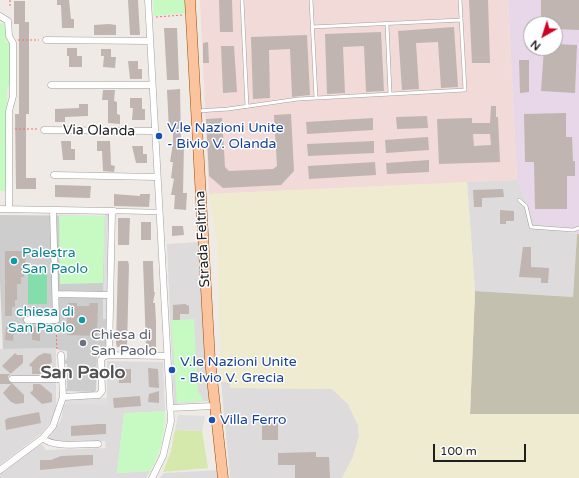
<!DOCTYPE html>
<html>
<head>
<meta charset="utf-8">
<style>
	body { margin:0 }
	#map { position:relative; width:579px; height:478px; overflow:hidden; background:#efeae5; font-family:"Varela Round",sans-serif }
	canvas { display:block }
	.north { position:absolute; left:523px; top:16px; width:40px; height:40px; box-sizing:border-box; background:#fff; border:1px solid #a5a5a5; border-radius:50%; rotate:219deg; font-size:11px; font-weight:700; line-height:16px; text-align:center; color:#1f1f1f }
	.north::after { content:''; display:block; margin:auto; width:14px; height:18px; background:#cc0124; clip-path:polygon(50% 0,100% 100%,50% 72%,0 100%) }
	.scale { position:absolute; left:433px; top:444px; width:93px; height:18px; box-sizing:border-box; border:2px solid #1f1f1f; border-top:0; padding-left:5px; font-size:12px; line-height:14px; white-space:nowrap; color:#1f1f1f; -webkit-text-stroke:3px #fff; paint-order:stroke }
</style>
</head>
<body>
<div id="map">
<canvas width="579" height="478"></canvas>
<div class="north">N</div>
<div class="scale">100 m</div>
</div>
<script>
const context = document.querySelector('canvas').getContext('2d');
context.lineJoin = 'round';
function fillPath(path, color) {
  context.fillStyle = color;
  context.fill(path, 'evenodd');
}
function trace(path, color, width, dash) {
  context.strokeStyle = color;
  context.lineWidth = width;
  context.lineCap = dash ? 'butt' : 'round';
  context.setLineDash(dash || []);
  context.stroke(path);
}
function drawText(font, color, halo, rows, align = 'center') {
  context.font = font + ' "Varela Round",sans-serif';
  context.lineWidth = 3;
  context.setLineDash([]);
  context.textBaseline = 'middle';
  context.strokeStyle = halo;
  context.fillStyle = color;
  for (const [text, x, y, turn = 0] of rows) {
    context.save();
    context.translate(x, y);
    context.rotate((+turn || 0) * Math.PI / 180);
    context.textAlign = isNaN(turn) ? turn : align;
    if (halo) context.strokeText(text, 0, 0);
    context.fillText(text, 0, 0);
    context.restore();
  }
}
fillPath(new Path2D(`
	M517 180 537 227 577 234 573 297 475 291 467 182Z
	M200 242 210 401 174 404 167 244Z
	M56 348V406L54 418 41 434 0 465V349Z
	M107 361 163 362 165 411 124 414 117 473 150 471 146 478H0V474L41 443 46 450 106 448 105 441 53 443 49 437 61 420 64 404H107Z
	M221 381 230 383V388L332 389 348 404 358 425 359 436 353 457 342 478H230Z
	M219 470 220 478H160L164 473Z`), '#dddbdc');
fillPath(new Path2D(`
	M508 0H579V234L537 227 517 180ZM531 24H555V48H531Z`), '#e8d7e8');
fillPath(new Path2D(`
	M0 215 105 216 103 318 108 319V352L97 353 96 390 94 392 65 391 64 389H67V364H63L67 358V351L59 350 56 348 3 349 0 283Z`), '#cdcdcd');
fillPath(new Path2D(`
	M200 0H508L517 180 209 194Z`), '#f1dad8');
fillPath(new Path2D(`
	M577 234H579V414H470L475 291 573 297Z`), '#c4c0b0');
fillPath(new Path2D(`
	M467 182 475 291 470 414H579V478H342L353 457 359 436 358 425 348 404 332 389 230 388V383L221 381 217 244 209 194Z`), '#eeebd0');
fillPath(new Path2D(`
	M175 430 202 431 208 468 163 472 171 451Z`), '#d4e9ab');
fillPath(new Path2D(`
	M153 0H186L187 13 154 16Z
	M0 23 7 24 6 42 12 43 11 86 7 87 8 191H0Z
	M59 216H105L103 283 60 284Z
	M194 319 198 391 204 401 177 403 171 320Z
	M165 411C165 432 161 453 150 471L117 473 124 413Z`), '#c7f9c2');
fillPath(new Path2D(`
	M28 267H47V304H28Z`), '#83deab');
fillPath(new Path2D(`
	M105 211H112L110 319H103Z
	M66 398H107L108 405 66 404Z
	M178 415 205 416 202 431 175 430Z`), '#dfdfdf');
fillPath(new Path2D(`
	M57 0H69L71 19H74V28H62L61 5H57Z
	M128 0H138L140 35H130Z
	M219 0H232L233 32H220Z
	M469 0H488L490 63H472Z
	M541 0H579V30L555 29V24H541Z
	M14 1H25V22H29V114H26V178H36V189H16L15 114H19V24H14Z
	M109 24 116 25V35H94V25Z
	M454 27 458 87 441 88 438 42 416 43 419 89 402 90 398 31Z
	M164 28H177L179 80H167Z
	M381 32 384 91 366 92 364 46 343 47 345 93 327 94 325 34Z
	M307 35 310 95 292 97 290 49 269 50 270 98 253 99 251 37Z
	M208 42 209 63H203V43Z
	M555 44 577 45 575 93 541 91 544 48H555Z
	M221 46H234L237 92 223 93Z
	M67 48H77V56H82V67H69V56H67Z
	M101 49H111V57H116L115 68 103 67 104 56H101Z
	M519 60H529V92L520 93Z
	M128 61H138V69H142V79H130Z
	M180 89 181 143H184L183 193H187L186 210 174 209 175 195H171L174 179 171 178 173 162H170L173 143V131H169L167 90Z
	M103 90H115L114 101 117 102V114L120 115V124L108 123V100H102Z
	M130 98H142V109H145V120H132L133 108H130Z
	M79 104H88V116L65 117V122H55V109L79 108Z
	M491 106H496V117H498L500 162 439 164 437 119 472 118V123H490ZM473 134H490L491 145 474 146Z
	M566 113V137H572L573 161H575V176H567V209H535L534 162H525L524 114Z
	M291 114 294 171 281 185 223 188 209 176 206 119 222 118 225 167 229 171 273 169 277 166 274 115Z
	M427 116 428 128 397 129 396 117Z
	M373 118V130L307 134 306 122Z
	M428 137 429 150 386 153 385 140Z
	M61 141H71V149H75V160H63Z
	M97 141H110L111 165 115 166 114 172 103 171 102 151H97Z
	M374 141V153L308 156 307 144Z
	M132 146H143V154H147V163H136Z
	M429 160V172L387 174 386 163Z
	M375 162 376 175 309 179 308 166Z
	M55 185 91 186 90 198 55 197Z
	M503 189 504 197 482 198V207H474L473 190Z
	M114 194 140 196V194H150L149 207 114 206Z
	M500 210 514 211V221H506V224H500Z
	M118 218H130L129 245H118Z
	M141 222H151V240H141Z
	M172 226H183L184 235 172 236Z
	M523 247H531V267L549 268 548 283H541V278L519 277Z
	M5 251H24V255H26L24 277H21V284H17V300H15V307H12V316H5Z
	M118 261H128L129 265 127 347H117L116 343Z
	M143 261H153V265L154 292H155L153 303H155L156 321V347H146Z
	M68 303H77V306H89L90 303H98L97 336 67 335 68 332H64V324H67Z
	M185 304 189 306V314H180V320H173V305Z
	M6 327H14L13 341 5 340Z
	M32 327H40V341L32 340Z
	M15 353 17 355H23V363L8 376V379L24 395V403L16 404 11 402 3 393 11 384H0V374H11L2 366Z
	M44 353 51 354 52 362 40 374H32V367L29 365 38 356Z
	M148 368 158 369 159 388 149 387Z
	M124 369H131V383H119L118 370 124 371Z
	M33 384H40L52 394V402L42 404 30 393 33 390Z
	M159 391V403L148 402 149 394Z
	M140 396 141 406 114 408 113 398Z
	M39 412 41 423 6 430 5 420 8 418Z
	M262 423H278V440H262Z
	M99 424H106V434L71 436V426Z
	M316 452V457H329L330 478H295V465H278V453Z
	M85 455H93V465L40 470V460H51L61 456Z`), '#c0b5b1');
const service = new Path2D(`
	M242 0 247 107
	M311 0 316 98
	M387 24 390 94
	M312 27 461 20
	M198 111 228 109 298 99 465 90 460 0
	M519 200 526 206 531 227 573 230 579 228`);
const pedestrian = new Path2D(`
	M114 211 159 212`);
const minor = new Path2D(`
	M148 0 171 421 163 456 152 478
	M0 16 8 21 9 36 13 43V96L9 111V209
	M46 40 150 41
	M51 85H152
	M44 130 154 131
	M54 175 157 177
	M0 209 114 211
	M56 294 110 295
	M27 320H56L53 210
	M61 355 63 397
	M109 355 112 211
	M12 379H62
	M170 408 214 406
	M43 438C51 448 85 444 98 444
	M0 470 43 438 53 426 63 397 99 395 102 391 101 360 103 357 109 355 167 356`);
const primary = new Path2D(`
	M190 0 210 360 223 478`);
trace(service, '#a0a0a0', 4);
trace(pedestrian, '#a0a0a0', 5.5);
trace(minor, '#a0a0a0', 7);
trace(primary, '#984c01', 11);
trace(new Path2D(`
	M10 0V8
	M156 17 183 15
	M18 40H39
	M15 129H38
	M56 327 57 351`), '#f96c76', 1, [2, 2]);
trace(service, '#fff', 3);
trace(pedestrian, '#fff', 4.5);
trace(minor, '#fff', 6);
trace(primary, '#fbc39e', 10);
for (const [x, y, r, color] of [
	[159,136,4,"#1a4fb4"],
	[14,261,4,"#0f9aa8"],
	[82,320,4,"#0f9aa8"],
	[83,343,4,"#6b7280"],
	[172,370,4,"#1a4fb4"],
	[212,420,4,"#1a4fb4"]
]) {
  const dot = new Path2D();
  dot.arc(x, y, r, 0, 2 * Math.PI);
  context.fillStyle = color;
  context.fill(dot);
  trace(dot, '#fff', 1.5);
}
drawText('14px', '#164399', '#fff', [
	["V.le Nazioni Unite",167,128],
	["- Bivio V. Olanda",167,144],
	["V.le Nazioni Unite",180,362],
	["- Bivio V. Grecia",180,378],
	["Villa Ferro",220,420]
], 'left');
drawText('14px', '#1f1f1f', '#fff', [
	["Via Olanda",99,131,1],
	["Strada Feltrina",203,239,-93]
]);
drawText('14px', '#0d838f', '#fff', [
	["Palestra",22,253],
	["San Paolo",22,269],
	["chiesa di",74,312,"right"],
	["San Paolo",74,328,"right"]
], 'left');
drawText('14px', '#5b616d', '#fff', [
	["Chiesa di",91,335],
	["San Paolo",91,351]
], 'left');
drawText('bold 18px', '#525252', '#fff', [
	["San Paolo",83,373]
]);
</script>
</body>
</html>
